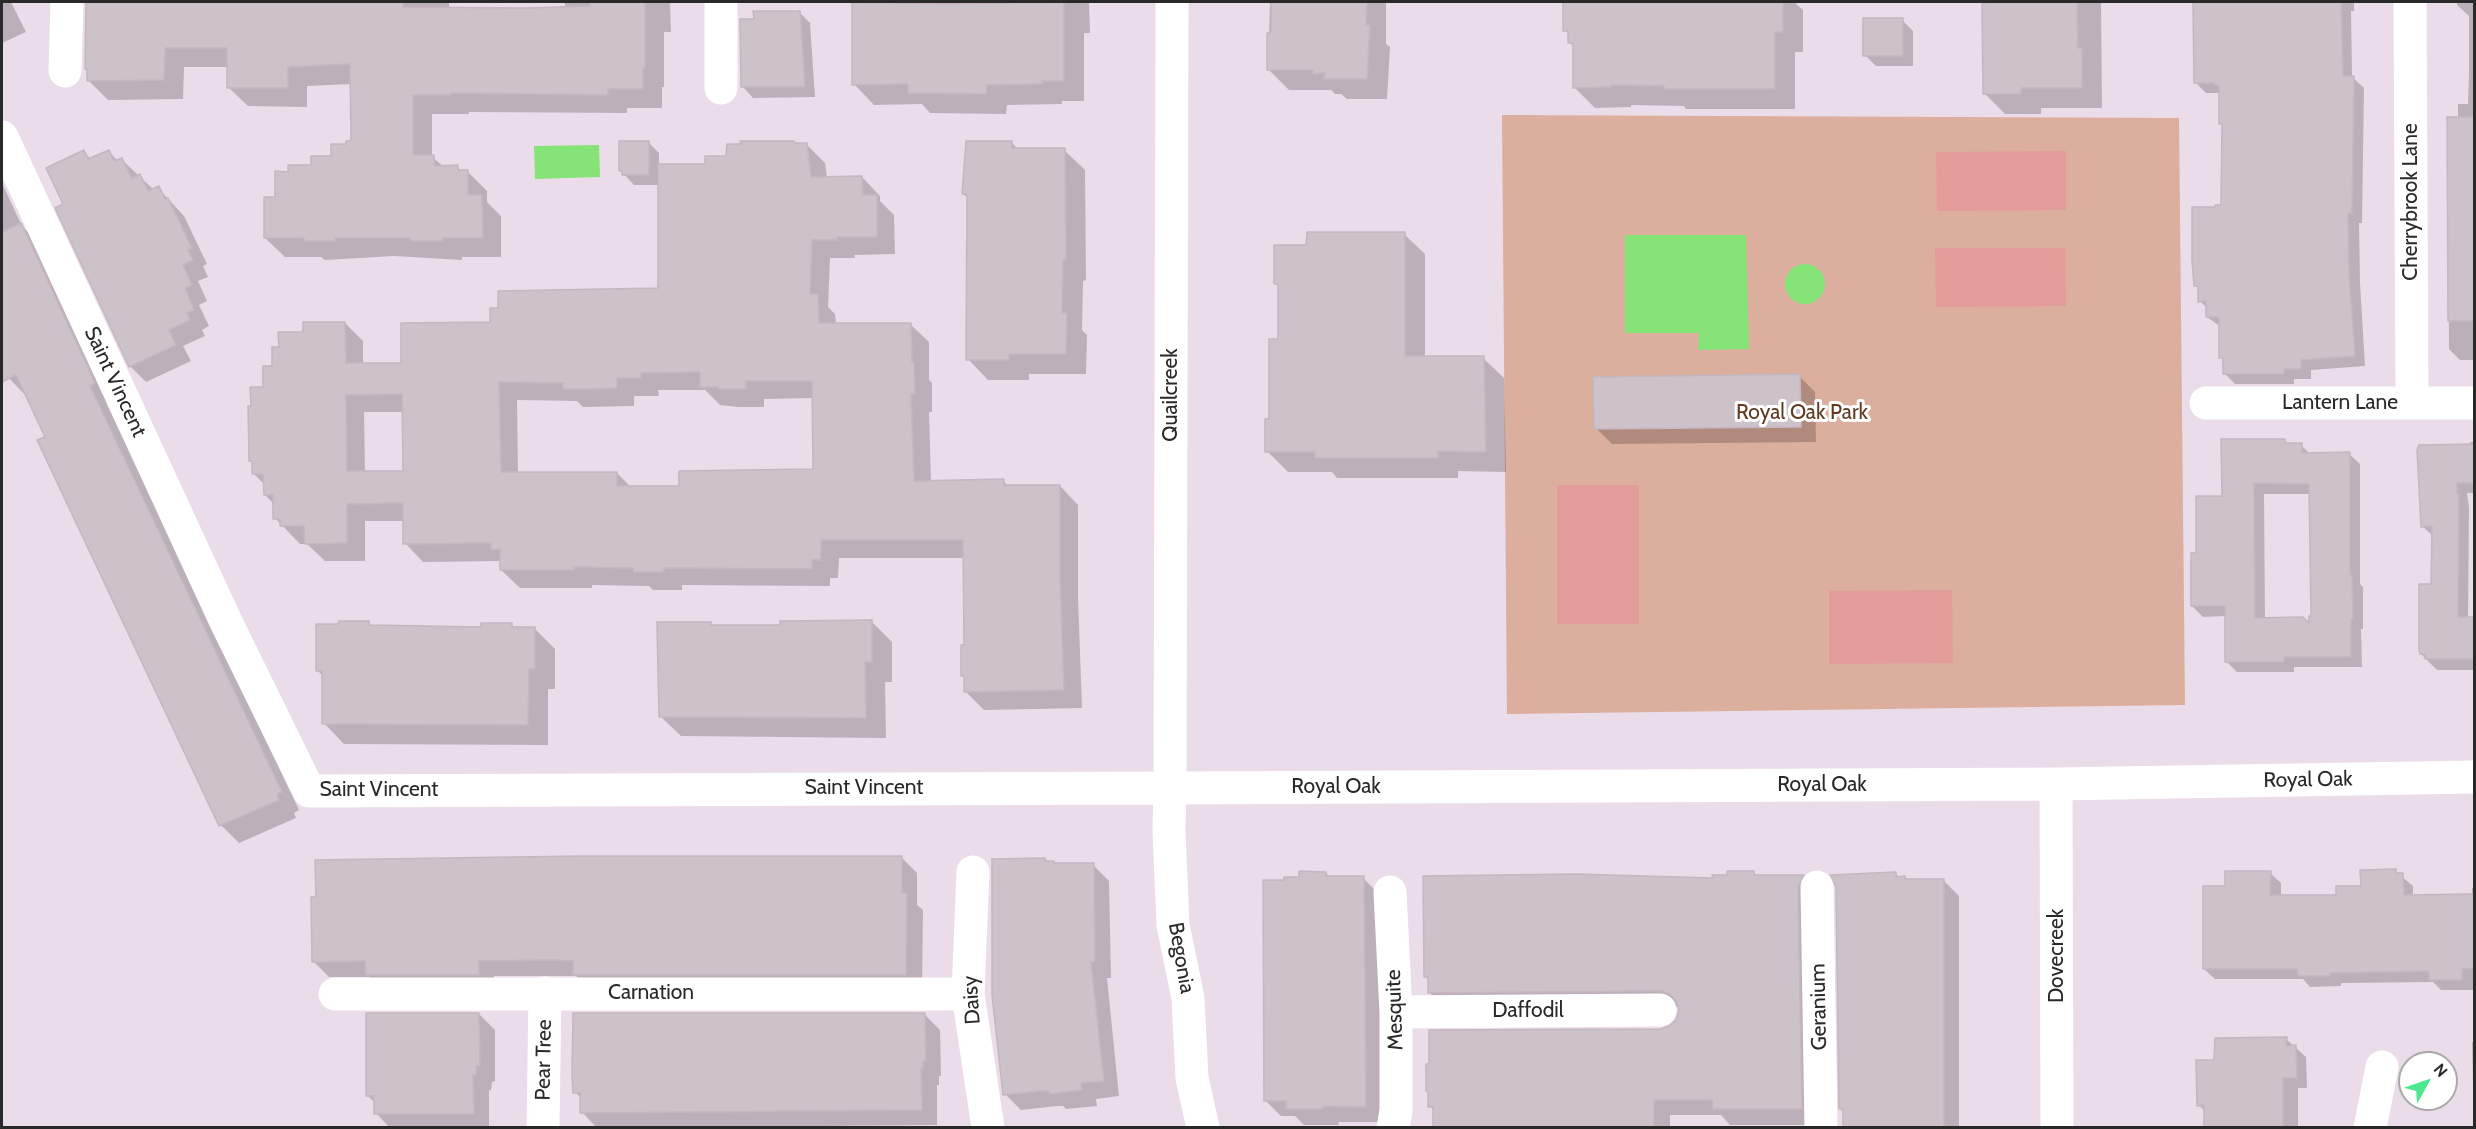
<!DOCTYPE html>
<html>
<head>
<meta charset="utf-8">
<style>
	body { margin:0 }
	#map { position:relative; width:2476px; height:1129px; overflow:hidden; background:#eadce8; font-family:Cabin,sans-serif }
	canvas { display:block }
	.frame { position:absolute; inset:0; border:3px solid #292929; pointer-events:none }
	.north { position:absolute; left:2398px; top:1051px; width:60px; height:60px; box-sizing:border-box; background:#fff; border:2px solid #a9a9a9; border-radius:50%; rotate:50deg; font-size:16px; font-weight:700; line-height:24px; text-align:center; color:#292929 }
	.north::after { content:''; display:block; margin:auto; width:21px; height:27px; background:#4ae98e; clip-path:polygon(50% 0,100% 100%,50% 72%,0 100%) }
</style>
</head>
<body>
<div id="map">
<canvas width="2476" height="1129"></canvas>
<div class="frame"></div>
<div class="north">N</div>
</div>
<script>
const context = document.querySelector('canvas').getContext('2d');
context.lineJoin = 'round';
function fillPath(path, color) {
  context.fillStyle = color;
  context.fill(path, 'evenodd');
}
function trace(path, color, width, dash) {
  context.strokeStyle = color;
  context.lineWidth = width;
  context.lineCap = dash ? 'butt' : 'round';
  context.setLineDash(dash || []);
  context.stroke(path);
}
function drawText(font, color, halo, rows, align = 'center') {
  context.font = font + ' Cabin,sans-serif';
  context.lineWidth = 6;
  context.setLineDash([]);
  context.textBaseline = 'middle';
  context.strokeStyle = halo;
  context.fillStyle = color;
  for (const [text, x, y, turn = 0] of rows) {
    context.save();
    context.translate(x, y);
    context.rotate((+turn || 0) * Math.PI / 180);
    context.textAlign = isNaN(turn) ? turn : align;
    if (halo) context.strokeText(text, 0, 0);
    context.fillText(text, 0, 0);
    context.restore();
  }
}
fillPath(new Path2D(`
	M1502 115 2179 118 2185 705 1507 714Z`), '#dcae9d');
fillPath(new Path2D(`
	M2066 151V210L1937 211 1936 152Z
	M1935 248H2065L2066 306 1936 307Z
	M1557 485H1639V624H1557Z
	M1952 590 1953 663 1829 664V591Z`), '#e39c9a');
fillPath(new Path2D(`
	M599 145 600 177 535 179 534 146Z
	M1625 235H1746L1749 349 1698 350 1699 333H1625Z
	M1785 284a20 20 0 1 1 40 0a20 20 0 1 1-40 0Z`), '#85e378');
fillPath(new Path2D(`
	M2 2H11L26 32 2 43Z
	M88 2H449V8H565V2H670L671 32H664V87H662V108H627V113L469 112V114H432V157L444 167H457L462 172H468L487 191V202L501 216V257H462V260L394 256 325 260 321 257H285L265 238 277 198 289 173 312 167 333 157 353 143 352 84 307 86V107L248 106 228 87 229 67H184L183 99 108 100 88 80 89 71 86 68Z
	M971 2H1089L1090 33H1084V101H1062V104L1007 105 1006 114 930 113 922 104 874 105 854 84V4Z
	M1270 2H1386V44L1390 47 1387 99H1347L1341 94H1335L1331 90H1289L1268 69Z
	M1565 2H1794L1803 10V52H1795V109H1686L1684 106 1631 105V107L1595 108 1574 87V47L1569 42 1570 35 1565 30Z
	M1984 2H2101L2102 108H2041V114H2005L1984 93Z
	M2194 2H2354V11H2351L2352 77 2364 88 2362 223H2359L2360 283 2365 366 2311 370V379H2294V384H2235L2224 373V360L2221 357V327L2207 317 2208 309 2200 301V289L2196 285 2216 209 2223 206V126L2221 123V93H2206L2195 82Z
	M2457 2H2474V360H2460L2449 349 2448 119H2458V104H2468L2469 73V16L2457 5Z
	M799 12 810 23 815 97 753 98 743 87 756 21Z
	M1902 20 1913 31V66H1876L1865 55Z
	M648 142 659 153V165L707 166 728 157 794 142 796 145H807L825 163 827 178 862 177 880 196V201L894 215 895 254 854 255 855 258H830L828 307 835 314 836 324H910L929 342V380L932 383V412H929L931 482 1003 481 1010 487 1060 486 1078 505V597L1082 708 984 710 966 692 965 679 962 675 965 647V558H839L838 578H830V586L682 585V590H653L649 586 592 585V588H520L501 570V561L423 562 405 543V521H365V561H325L307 544H300L275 518 274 504 265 495V485L253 473V463L250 460 252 408 264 389 280 349 305 333 345 323 363 341V364H403L491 323 660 289V185H634L620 170ZM658 390H705L720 405 738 407H764V399L814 398V471L681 487H631L617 473 518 474 517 400 577 401 583 407 634 406V396H659ZM364 412H403L404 472H365Z
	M1012 143 1018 149 1064 150 1085 170 1086 280 1083 281 1082 330 1087 335 1086 374H1029V380H988L968 359V198L963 194Z
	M83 151 91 159 108 151 118 161 121 159 154 190 158 188 184 216 207 264 203 266 208 277 198 281 207 301 199 305 209 326 202 330 205 336 183 346 191 361 146 382 130 366 65 205Z
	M2 183 22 226 39 243 112 402 107 404 299 810 294 813 296 818 239 843 221 825 39 441 47 437 27 397 9 378 2 363Z
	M1404 234 1425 254V357L1483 358 1504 378 1506 472 1458 471V478H1337L1332 472H1288L1267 451 1280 341V287L1275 283 1308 247Z
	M1799 376 1815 392 1816 442 1612 444 1596 428Z
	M2284 441 2288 445H2301L2310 454H2349L2360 464V584L2363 587V629H2361L2362 667H2294V672H2237L2226 661V616L2203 617 2192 606 2198 555 2223 497ZM2264 494H2310L2312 618 2311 626 2265 619Z
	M2470 442H2474V493H2467L2469 507 2468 618H2474V670H2437L2421 654 2432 586 2434 537 2422 526 2420 517 2421 446H2470Z
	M872 622 892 642V682H885L886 738 681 736 660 716 710 623 714 627Z
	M368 623 372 627 482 628 511 625 515 628H534L555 649V689H548V745L344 744 324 723V677L317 670Z
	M901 857 917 873V905L923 910 922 991H591L576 976H494V991H383L369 977H329L313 961 317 899 332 860 383 862Z
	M1044 860 1056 865H1093L1109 881 1111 978H1107L1119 1096 1096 1099 1097 1106 1066 1109 1063 1106H1057L1021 1110 1005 1094Z
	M2395 871 2413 886V896H2472V888H2474L2473 990H2441L2433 982 2341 983V986L2310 987 2303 979H2215L2204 969 2226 888 2270 873 2281 883V896H2338Z
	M1753 872 1757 876H1803L1819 892 1817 1125H1730L1721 1115H1670V1128H1435L1434 1111 1430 1106 1670 1028 1677 1021 1680 1007 1445 1008 1429 992V980L1425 976 1714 880Z
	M1326 873 1330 878H1363L1379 894 1381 1122H1338L1339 1125H1304L1295 1116H1281L1265 1100 1300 879Z
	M1895 874 1907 881 1943 880 1959 896V1128H1844V1112L1841 1109Z
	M479 1014 495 1030V1081L492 1082 491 1090H489V1128H390L376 1113V1104L368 1096Z
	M924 1014 940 1030 941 1076H939V1085H937V1125L597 1128 582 1112V1099L575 1092Z
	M2286 1039 2306 1057 2307 1088H2298V1128H2205V1112L2199 1105 2216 1062Z
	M2472 1042H2474V1128Z`), '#0003');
const building = new Path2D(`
	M86 2H403V7L526 8 590 6V2H645V68H643V89H608V95L451 93V95H413V155H434L435 166 458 165V170H468V195H482L483 238H443V241H411L410 238H335L336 241H304V238H264V197H275V171L288 172V165H311V156H331V144H346V141H351L350 64 288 67V88H227V48H165L164 80 87 81V69H85Z
	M852 2 946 4 1064 2V81H1042V84L987 85 986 94 908 93V84L852 85Z
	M1271 2H1367L1366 25H1370L1367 79H1324L1325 73 1313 74V70H1267V33H1271Z
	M1563 2H1783V32H1775V89H1664V86L1611 85V87L1573 88V43H1568V31H1563Z
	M1985 2H2077L2078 48H2082V88H2021V94H1983L1982 4Z
	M2193 2H2341L2343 76H2354L2352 213H2348L2349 272 2355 356 2301 360V369H2284V374H2223V358H2219V317H2206V301L2198 302V286H2194L2192 260V207H2215V205H2221L2222 124H2219V85H2214V83H2194Z
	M753 11H800L805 87H741L740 19H754Z
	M1863 18H1903V56H1863Z
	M2447 117H2475V321H2448Z
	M619 141H649V175H622V171H619Z
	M740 141H794V143H807L811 177 862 176 863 195H877V237H837V240H812L810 294H818L819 323H911L912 362 914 363 915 394H911L914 481 1004 479V485H1060V577L1064 690 964 692V676H961V645H964L963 540H821V560H812V569L664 568V572H634L633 568 574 567V570H500V549L491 550V543L403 544V503L347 504V543L305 544 304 526H280V519H273V495H264L263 474H252V461H249L248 406H251L250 387H263V366H272V347H279L278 332H303V322H345L346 363H401V323L490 322V308H498V291L658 288V164H705V156H726L727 144H741ZM700 372V387H718V389H746V381H812L813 469 679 471V486H617V472H501L499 382 563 383V389H593L617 388V378H641V373ZM402 394 403 471H347L346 395Z
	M966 141H1012V148H1065L1066 260H1063L1062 313H1067L1066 354H1009V360H966L967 194H962Z
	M84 150 88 159 109 150 114 161 122 158 132 179 140 174 148 191 159 186 165 199 168 198 192 248 188 250 193 260 183 265 192 285 185 288 194 310 187 313 190 320 169 330 176 345 129 367 55 208 63 204 46 168Z
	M21 223 95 383 90 386 282 792 277 794 279 800 219 826 37 440 45 437 16 375 2 382V232Z
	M1307 232H1405V356H1484L1486 452 1438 451V458H1315V452H1265V419H1269V339H1278V284H1274V245H1306Z
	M1800 374 1801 427 1594 429 1593 377Z
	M2221 439H2285V443H2302V453L2350 452V575H2352L2353 619H2351V657H2284V662H2225V606H2191V553H2196V496H2222ZM2254 483 2309 484 2311 616H2309V623L2303 617 2255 618Z
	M2475 444V483H2457V494H2459L2458 617H2475V659H2425V654H2420L2419 649V584H2431L2432 526 2421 527 2417 450 2419 445Z
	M872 620V662H865L866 718 659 717 657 622H711V625H780V621Z
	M339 621H369V625L481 627V623H512V627H535V669H529L528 725 322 724V671H316V624H338Z
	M580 856H902V893H907L906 975H573V961L553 960 479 961V975H366L365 961 312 962 311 897H316L315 860Z
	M1045 858V861H1054V863H1094L1095 962H1091L1104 1081 1081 1083 1082 1090 1049 1094V1091H1040L1003 1095 992 995V859Z
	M2396 869V873H2403L2404 895 2475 894V968L2462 969V980H2429V971L2330 973V976H2298L2297 969H2203V886H2225V871H2271L2270 895H2336V886H2361L2360 870Z
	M1299 871 1326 872V876H1364L1366 1107 1323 1106V1109H1286V1101H1264L1263 880H1284V877H1299Z
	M1727 871H1754V875H1804L1798 887 1802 1109H1713L1712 1100H1654V1128H1433V1106L1428 1107V1091H1426V1064H1429V1030L1660 1029 1669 1026 1676 1020 1679 1009 1676 1001 1670 994 1660 991 1428 993V977H1424L1423 876 1576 874 1713 878 1712 875H1727Z
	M1896 872V877L1905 876V879H1944V1128H1843V1109H1839L1836 887 1830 875Z
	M366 1013H479L480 1066H476V1075H473L474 1114H374V1096H366Z
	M573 1013H925L926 1061H923V1069H921L922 1110 580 1113V1093H573L572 1075Z
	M2287 1037 2286 1046 2296 1045 2297 1078H2283V1128H2204V1105L2197 1106 2196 1060H2214L2215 1038Z`);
fillPath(building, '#cdc1ca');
trace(building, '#c5b6c1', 1.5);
trace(new Path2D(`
	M721 2V88
	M2410 2 2412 402
	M65 71 67 2
	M2 137 226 622 309 791 1170 788 1169 831 1173 925 1188 998 1192 1078 1203 1128
	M2206 403H2474
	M973 872 968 994 988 1128
	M1817 887 1821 1128
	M1390 892 1396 1012V1110L1393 1128
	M335 994H968
	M1396 1012 1660 1010
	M543 1128 545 993
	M2370 1128 2382 1067`), '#fff', 33);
trace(new Path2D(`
	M1172 2 1170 788 2056 784 2474 777
	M2056 784 2057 1128`), '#fff', 33);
drawText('21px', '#292929', '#fff', [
	["Cherrybrook Lane",2411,202,-90],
	["Saint Vincent",115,382,65],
	["Quailcreek",1171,395,-90],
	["Lantern Lane",2340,403],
	["Royal Oak",2308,780,-1],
	["Royal Oak",1822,785],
	["Royal Oak",1336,787],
	["Saint Vincent",864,788],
	["Saint Vincent",379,790],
	["Dovecreek",2057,956,-90],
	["Begonia",1181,958,80],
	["Carnation",651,993],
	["Daisy",972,1000,-94],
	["Geranium",1819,1007,-91],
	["Mesquite",1395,1010,-92],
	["Daffodil",1528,1011],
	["Pear Tree",544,1060,-89]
]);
drawText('21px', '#5f3a20', '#fff', [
	["Royal Oak Park",1802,413]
]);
</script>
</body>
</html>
